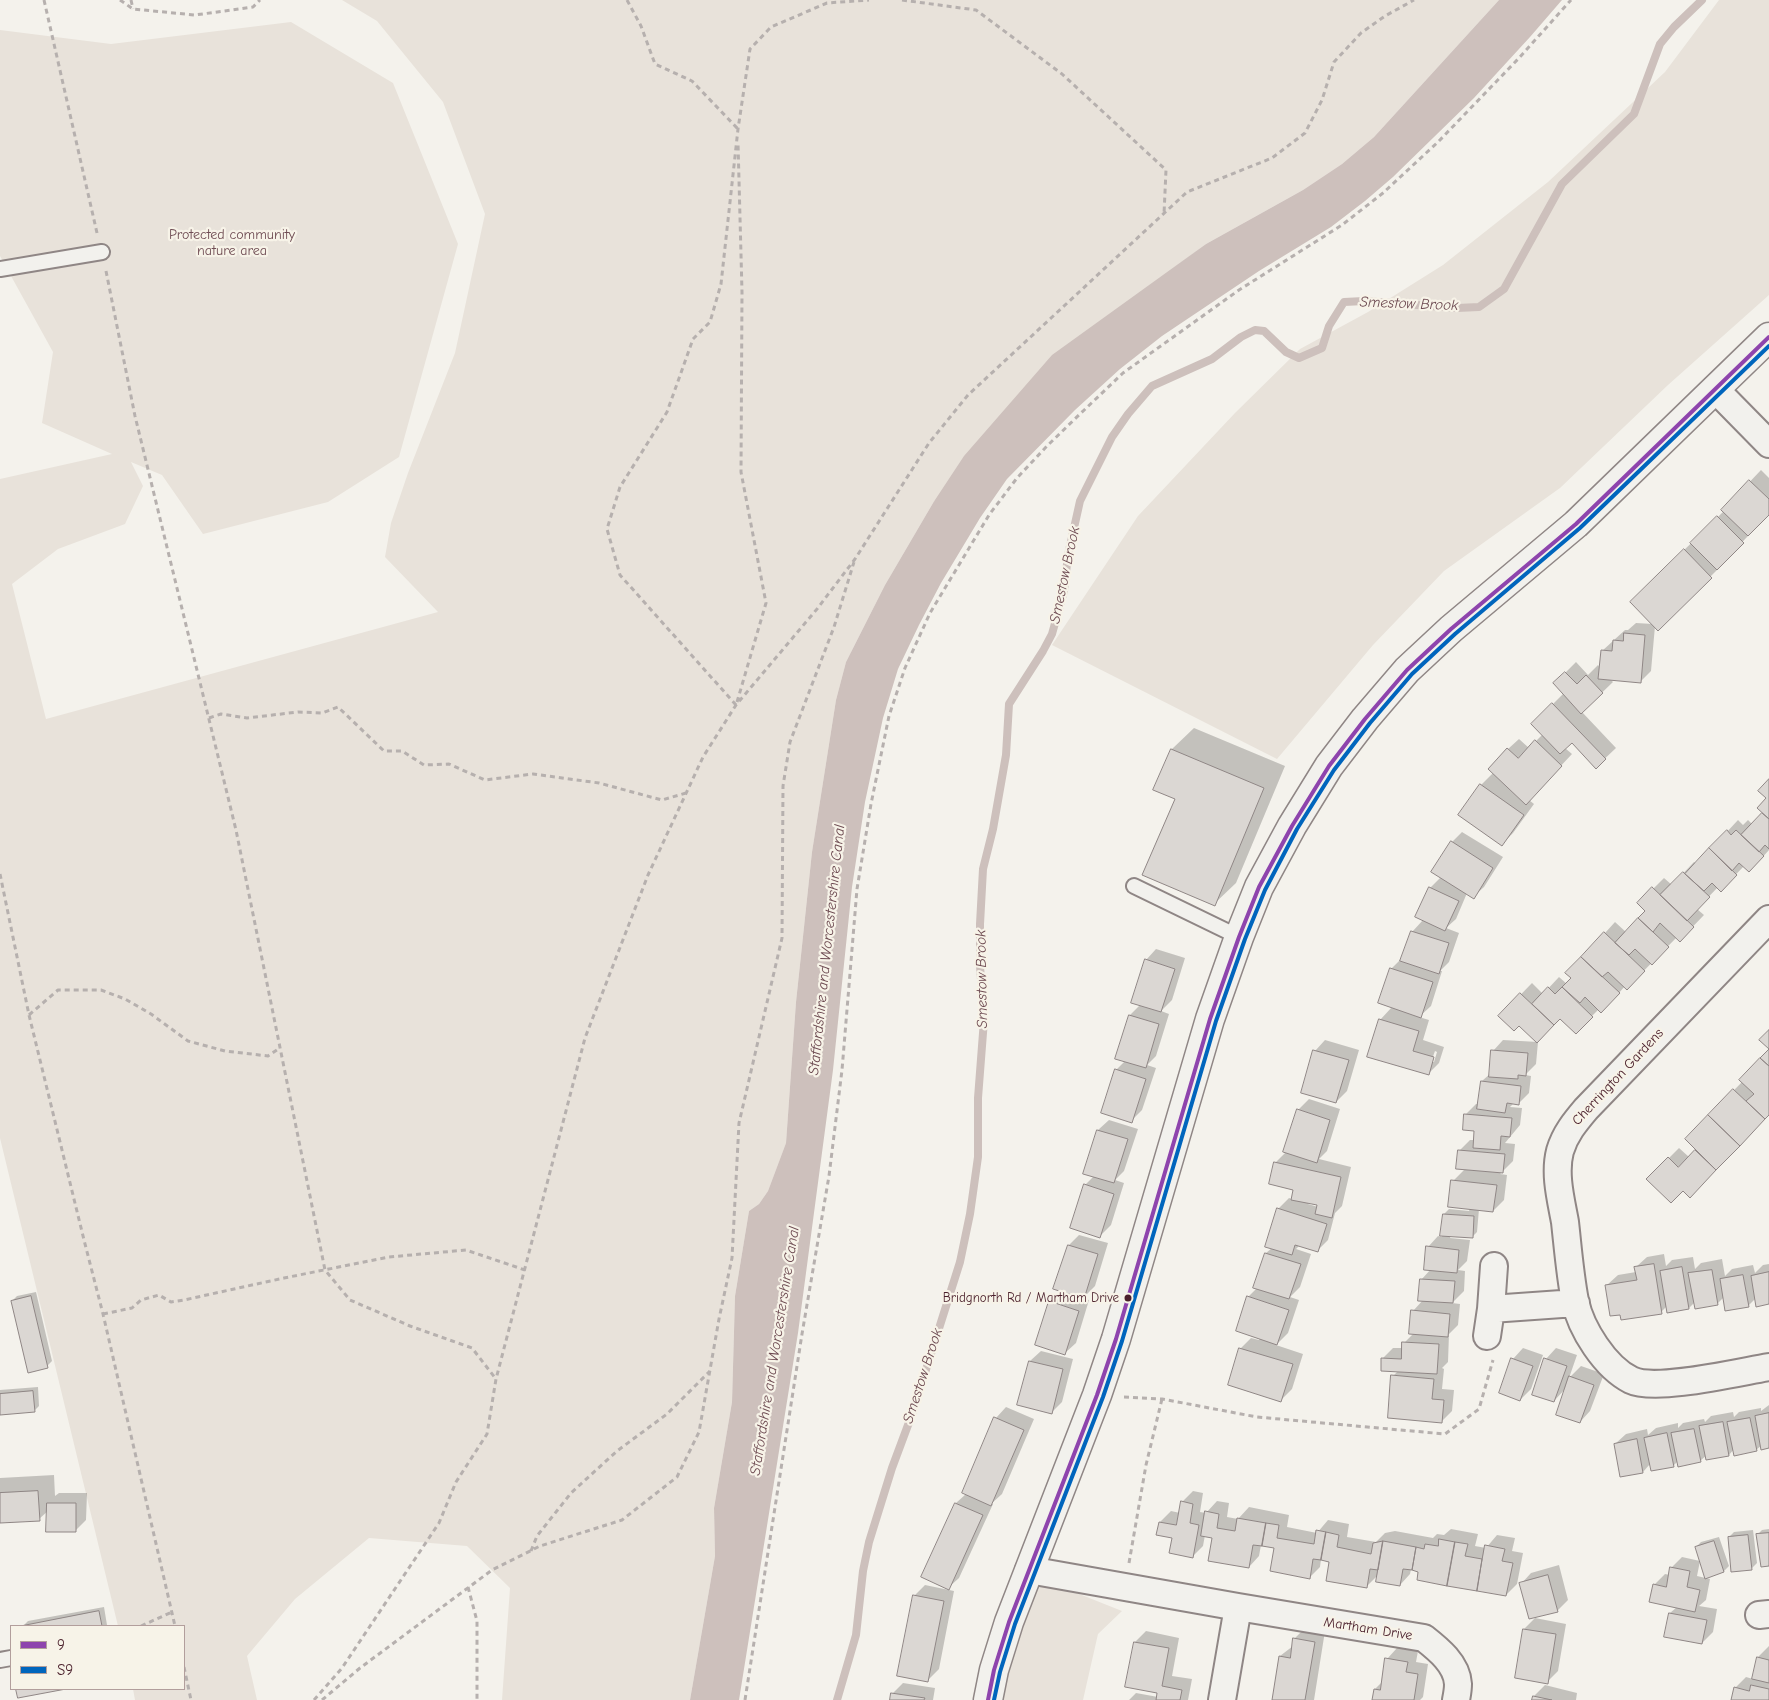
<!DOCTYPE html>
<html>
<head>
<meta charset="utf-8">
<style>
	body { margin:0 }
	#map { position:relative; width:1769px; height:1700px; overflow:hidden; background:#f4f2ec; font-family:"Comic Neue",sans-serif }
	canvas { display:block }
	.legend { position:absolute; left:10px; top:1625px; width:175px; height:65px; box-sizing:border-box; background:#f7f3e8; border:1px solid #b29e9c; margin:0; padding:6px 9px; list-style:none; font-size:15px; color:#4a1f2b }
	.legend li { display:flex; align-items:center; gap:10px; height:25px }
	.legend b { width:25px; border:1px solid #b29e9c }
</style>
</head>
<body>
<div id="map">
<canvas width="1769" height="1700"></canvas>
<ul class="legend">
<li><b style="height:6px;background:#8e44ad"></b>9</li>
<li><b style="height:6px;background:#0065bd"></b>S9</li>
</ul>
</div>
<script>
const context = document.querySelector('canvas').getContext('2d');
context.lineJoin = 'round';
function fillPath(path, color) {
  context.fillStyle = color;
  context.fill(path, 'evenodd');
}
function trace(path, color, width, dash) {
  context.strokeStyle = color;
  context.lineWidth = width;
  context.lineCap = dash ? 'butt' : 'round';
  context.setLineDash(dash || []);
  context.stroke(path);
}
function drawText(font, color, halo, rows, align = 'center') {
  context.font = font + ' "Comic Neue",sans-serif';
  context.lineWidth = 4.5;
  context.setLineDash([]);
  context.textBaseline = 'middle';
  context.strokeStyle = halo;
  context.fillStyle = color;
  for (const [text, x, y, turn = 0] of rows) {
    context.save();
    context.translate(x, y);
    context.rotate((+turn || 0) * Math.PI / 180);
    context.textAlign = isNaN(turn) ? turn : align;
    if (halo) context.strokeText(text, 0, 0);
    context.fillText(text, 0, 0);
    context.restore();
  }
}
fillPath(new Path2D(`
	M342 0H1499L1374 137 1342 164 1303 190 1206 244 1170 271 933 503 885 585 846 662 836 700 812 852 796 1002 786 1143 768 1191 759 1204 749 1211 735 1296 732 1402 714 1508 715 1556 690 1700H502L510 1588 467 1546 369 1538 295 1599 247 1656 257 1700H135L133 1689H184V1626H118L0 1138V479L112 454 42 423 53 352 0 256V30L111 44 291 22 393 83 458 244 399 457 328 502 203 534 162 475 131 462 143 486 125 524 58 549 12 584 46 719 438 612 385 557 391 523 408 473 455 353 485 214 443 102 377 21Z
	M1719 0H1769V295L1668 385 1560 488 1444 571 1373 645 1277 759 1052 645 1138 516 1235 413 1300 349 1368 312 1443 265 1548 182 1665 72Z
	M1034 1576 1122 1611 1098 1634 1083 1700H994Z`), '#e8e2da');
fillPath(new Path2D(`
	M1499 0H1562L1530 37 1474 98 1393 177 1365 201 1331 227 1259 271 1162 336 1120 369 1075 410 1007 479 980 518 941 583 919 625 898 669 883 718 865 802 852 887 833 1070 798 1333 739 1700H690L715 1556 714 1508 732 1402 735 1296 749 1211 759 1204 768 1191 786 1143 796 1002 812 852 836 700 846 662 885 585 933 503 964 456 1052 355 1206 244 1303 190 1342 164 1374 137Z`), '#cdc0bc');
fillPath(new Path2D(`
	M1761 470 1769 478V514L1726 559 1727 560 1658 629 1655 626 1651 671 1640 682 1610 679 1613 682 1582 712 1616 748 1596 767 1572 742 1565 748 1572 754 1529 800 1534 804 1513 833 1502 844 1481 785 1493 773 1508 749 1519 739 1529 748 1543 734 1533 724 1564 693 1565 673 1576 662 1588 675 1598 665 1600 668 1602 651 1625 630H1628L1636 623 1653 624 1631 602 1724 511 1723 510Z
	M1194 728 1285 766 1236 883 1214 904 1176 798 1155 789 1172 749Z
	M1769 781V850L1760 860 1744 866 1721 890 1718 887 1697 909 1704 915 1680 940 1677 937 1627 988 1625 986 1612 1001 1599 1009 1576 1032 1560 1017 1537 1041 1520 1025 1500 1016 1532 983 1543 994 1559 977 1567 984 1605 933 1615 922 1627 933 1647 911 1639 903 1664 878 1672 885 1694 862 1697 864 1738 820 1743 825 1748 820 1752 824 1764 813 1768 798Z
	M1462 832 1503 857 1484 887 1473 897 1467 893 1456 919 1446 928 1459 933 1449 962 1440 971H1442L1431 1006 1419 1017 1429 1020 1423 1040 1444 1047 1439 1063 1428 1074 1380 1020 1392 1007 1391 969 1402 958 1412 932 1423 920 1430 888 1441 877 1452 842ZM1435 1051 1437 1052 1434 1062H1431Z
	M1156 949 1185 958 1172 1000 1161 1011 1169 1014 1156 1056 1147 1065 1156 1068 1142 1110 1131 1121 1116 1070 1125 1061 1130 1015 1140 1005 1146 960Z
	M1325 1040 1359 1050 1347 1091 1336 1102 1315 1051Z
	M1503 1040 1538 1042 1536 1064 1525 1075 1531 1076 1529 1093 1518 1104 1514 1103 1510 1107 1522 1108 1520 1125 1505 1143 1515 1144 1513 1161 1500 1174 1507 1175 1504 1200 1493 1211 1479 1209 1477 1232 1472 1237 1451 1235 1450 1238 1470 1240 1467 1261 1458 1270 1465 1271 1464 1291 1452 1303 1460 1304 1458 1325 1449 1334 1448 1362 1442 1368 1444 1369 1442 1389 1454 1390 1452 1411 1442 1421 1393 1376 1398 1371 1383 1358 1393 1348H1403L1404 1343 1414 1333 1413 1311 1423 1300 1421 1280 1431 1269 1428 1247 1438 1236 1442 1237 1444 1214 1449 1209 1469 1211 1470 1208 1453 1181 1465 1169 1459 1151 1470 1140H1474L1476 1130 1465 1115 1476 1104H1479L1482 1081 1491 1073 1493 1051Z
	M1769 1051V1114L1700 1185 1683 1190 1648 1179 1679 1148 1689 1157 1697 1150 1686 1139 1743 1081Z
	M1309 1099 1340 1109 1327 1151 1319 1159 1351 1167 1342 1206 1335 1213 1328 1240 1317 1251 1300 1245 1296 1249 1311 1254 1300 1287 1290 1297 1299 1300 1288 1333 1276 1345 1303 1354 1292 1389 1281 1400 1240 1349 1251 1338 1259 1340 1260 1338 1248 1297 1257 1288 1255 1287 1266 1253 1272 1248 1278 1209 1289 1198 1292 1199 1295 1189 1275 1163 1286 1152 1298 1110ZM1308 1202 1318 1204V1207L1308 1204Z
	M1109 1120 1138 1129 1124 1171 1115 1180 1124 1183 1111 1225 1100 1236 1085 1185 1094 1176 1085 1173 1098 1130Z
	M1079 1235 1108 1243 1095 1286 1083 1298 1089 1300 1076 1343 1065 1353 1050 1302 1062 1290 1069 1245Z
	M1664 1254 1666 1266 1672 1260 1693 1257 1695 1269 1701 1263 1722 1259 1725 1276 1732 1269 1753 1265 1755 1273 1763 1265 1769 1264V1303L1756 1298 1748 1306 1724 1297 1717 1304 1695 1302 1689 1308 1668 1311 1667 1306 1661 1312 1607 1285 1618 1275 1636 1272V1267L1647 1257Z
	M36 1292 52 1361 47 1366 12 1301 17 1296Z
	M1523 1348 1543 1355 1531 1389 1520 1400 1513 1359Z
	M1556 1348 1577 1355 1569 1378 1581 1366 1604 1374 1590 1411 1580 1422 1566 1388 1554 1401 1546 1359Z
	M1041 1351 1073 1359 1062 1402 1052 1412 1030 1361Z
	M38 1387 39 1406 34 1411 0 1413V1390Z
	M1769 1405V1447L1762 1445 1756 1450 1734 1449 1729 1455H1707L1700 1461H1678L1673 1466 1650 1464 1643 1472 1615 1444 1626 1434 1647 1429 1648 1435 1656 1428 1678 1423V1428L1683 1423 1704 1419 1705 1422 1711 1416 1733 1412 1734 1417 1739 1412 1761 1408V1411Z
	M1006 1407 1034 1419 1002 1494 991 1504H993L959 1578 948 1588 922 1576 956 1503 966 1494 996 1418Z
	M54 1475 55 1496 59 1493H87L86 1520 75 1531 48 1511 39 1519 0 1522V1478Z
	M1193 1491 1203 1493 1200 1512 1206 1513 1217 1501 1229 1503 1227 1517 1238 1519 1249 1507 1289 1515 1287 1527 1317 1533 1328 1520 1349 1524 1347 1537 1376 1542 1385 1533 1395 1531 1433 1538 1437 1534 1444 1535 1451 1529 1478 1534 1475 1546 1486 1548 1497 1535 1515 1538 1512 1551 1523 1553 1517 1584 1506 1595 1418 1579 1420 1571 1411 1569 1410 1574 1400 1585 1378 1575 1366 1587 1331 1561 1321 1559 1320 1567 1309 1578 1275 1547 1261 1545 1259 1556 1249 1567 1214 1537 1205 1535 1203 1546 1192 1557 1173 1537 1158 1534 1160 1522 1171 1511 1180 1513 1182 1502Z
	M1769 1529V1565L1757 1535 1762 1530Z
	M1753 1530 1757 1563 1752 1568 1729 1537 1734 1532Z
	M1719 1537 1729 1566 1724 1571 1696 1547 1701 1542Z
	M1682 1557 1700 1561 1697 1576 1710 1579 1706 1600 1699 1606 1717 1609 1713 1632 1702 1643 1670 1613 1677 1607 1654 1585 1665 1574 1670 1575 1671 1568Z
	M1559 1565 1568 1600 1558 1610 1521 1584 1531 1573Z
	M925 1585 954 1591 939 1669 928 1680 914 1596Z
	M104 1607 107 1625 106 1626H23L28 1621Z
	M1535 1618 1566 1624 1558 1671 1547 1682 1524 1629Z
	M1305 1628 1325 1631 1314 1700H1273L1280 1656 1293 1646 1294 1639Z
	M1146 1631 1179 1638 1172 1676 1192 1679 1188 1700H1129L1136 1693 1158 1697 1159 1692 1127 1686 1135 1642Z
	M1769 1646V1700H1732L1735 1688 1746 1677 1753 1679 1758 1657Z
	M1397 1648 1418 1651 1416 1662 1428 1664 1423 1697 1420 1700H1373L1375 1689 1383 1681 1387 1659Z
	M903 1683 935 1688 933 1700H891L892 1694Z
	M1545 1685 1577 1693 1576 1700H1533L1534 1696Z`), '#0003');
trace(new Path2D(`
	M837 1700 856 1635 863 1571 869 1542 892 1468 911 1417 960 1262 970 1214 978 1157V1098L984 1020 980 966V924L983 869 993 829 1006 755 1009 704 1043 651 1052 634 1064 591 1068 555 1080 501 1112 437 1128 414 1152 386 1212 359 1241 337 1255 330 1264 331 1286 352 1299 358 1322 348 1329 326 1344 302 1364 301 1457 308 1479 307 1504 289 1562 184 1634 114 1660 44 1674 27 1702 0`), '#cdc0bc', 8);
const building = new Path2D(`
	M1749 480 1769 499V515L1748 536 1721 510Z
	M1717 516 1744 543 1717 570 1690 543Z
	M1684 549 1712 578 1658 631 1630 602Z
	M1624 633 1645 635 1641 683 1598 679 1601 650 1612 651 1613 640 1623 641Z
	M1565 672 1577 684 1586 675 1603 693 1581 714 1553 683Z
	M1552 703 1606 759 1596 769 1572 743 1560 754 1531 724Z
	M1535 740 1562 766 1526 805 1488 769 1507 748 1518 758Z
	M1171 749 1264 788 1215 906 1142 875 1175 799 1153 790Z
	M1769 779V819L1757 808 1766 798 1758 791Z
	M1480 784 1524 815 1502 846 1458 815Z
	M1762 813 1769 819V849L1765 845 1759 852 1741 835Z
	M1727 830 1731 835 1736 830 1764 856 1749 872 1739 863 1732 871 1709 848Z
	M1451 841 1493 868 1474 899 1431 872Z
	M1709 848 1737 875 1721 892 1712 883 1704 891 1685 874Z
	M1683 872 1710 897 1687 921 1660 895Z
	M1429 887 1459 901 1445 931 1415 917Z
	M1652 887 1694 927 1680 942 1660 923 1653 932 1638 918 1645 911 1637 903Z
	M1638 918 1669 947 1652 965 1635 949 1629 955 1615 943Z
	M1411 931 1449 943 1439 974 1400 961Z
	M1604 932 1645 971 1627 990 1608 972 1602 977 1581 957Z
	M1581 957 1620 993 1601 1013 1585 997 1580 1003 1562 987 1571 978 1565 973Z
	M1145 959 1175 969 1161 1012 1131 1003Z
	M1390 968 1433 982 1421 1018 1378 1003Z
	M1548 987 1555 994 1562 987 1593 1017 1576 1034 1560 1019 1554 1025 1532 1004Z
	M1520 993 1554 1025 1537 1043 1519 1026 1514 1031 1498 1016Z
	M1129 1015 1159 1024 1146 1068 1115 1059Z
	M1379 1019 1419 1031 1413 1051 1434 1057 1429 1075 1367 1057Z
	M1769 1030V1066L1760 1058 1769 1049 1759 1040Z
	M1313 1050 1349 1060 1336 1103 1301 1093Z
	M1491 1050 1528 1053 1526 1076 1518 1075V1079L1489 1077Z
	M1760 1058 1769 1066V1115L1765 1119 1746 1101 1754 1094 1739 1080Z
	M1115 1069 1146 1079 1132 1123 1101 1113Z
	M1481 1081 1521 1086 1519 1105 1507 1103 1505 1113 1477 1109Z
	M1733 1089 1765 1119 1740 1146 1708 1115Z
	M1297 1109 1330 1120 1317 1163 1283 1152Z
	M1464 1114 1512 1118 1510 1137 1501 1136 1500 1150 1473 1148 1474 1131 1463 1130Z
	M1708 1115 1740 1146 1716 1170 1685 1139Z
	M1097 1130 1128 1139 1114 1183 1083 1174Z
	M1458 1150 1505 1154 1503 1173 1456 1169Z
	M1695 1150 1716 1170 1690 1198 1683 1191 1671 1203 1646 1179 1668 1157 1678 1167Z
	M1274 1162 1341 1177 1332 1218 1315 1214 1317 1205 1291 1200 1293 1190 1269 1184Z
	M1451 1180 1497 1185 1493 1212 1448 1207Z
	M1084 1184 1114 1194 1100 1238 1070 1228Z
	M1277 1208 1327 1224 1318 1252 1295 1245 1292 1255 1265 1247Z
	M1443 1214 1474 1216 1473 1238 1440 1236Z
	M1068 1245 1098 1254 1084 1299 1053 1289Z
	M1426 1246 1459 1250 1457 1273 1424 1270Z
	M1265 1253 1301 1264 1289 1299 1253 1288Z
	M1654 1264 1662 1314 1621 1320 1620 1315 1610 1316 1605 1285 1637 1280 1634 1267Z
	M1682 1267 1689 1309 1667 1313 1660 1271Z
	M1712 1270 1718 1305 1695 1309 1688 1273Z
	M1769 1272V1304L1756 1307 1751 1276Z
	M1743 1275 1749 1307 1725 1311 1720 1279Z
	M1420 1279 1455 1281 1453 1303 1418 1301Z
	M31 1296 48 1368 28 1373 11 1301Z
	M1247 1296 1289 1310 1277 1345 1236 1331Z
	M1049 1301 1079 1311 1065 1355 1035 1345Z
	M1411 1310 1450 1314 1448 1337 1409 1334Z
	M1402 1342 1439 1344 1437 1374 1381 1371V1358L1401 1359Z
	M1239 1348 1293 1364 1281 1402 1228 1385Z
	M1511 1358 1533 1366 1520 1401 1499 1393Z
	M1544 1358 1567 1366 1554 1402 1532 1395Z
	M1029 1361 1063 1369 1052 1414 1017 1405Z
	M1391 1375 1434 1379 1432 1399 1444 1400 1442 1423 1388 1418Z
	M1569 1376 1594 1385 1580 1423 1556 1415Z
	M33 1391 35 1412 0 1415V1394Z
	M1769 1413V1448L1761 1450 1755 1416Z
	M994 1417 1024 1430 991 1506 962 1493Z
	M1750 1418 1757 1451 1734 1456 1727 1422Z
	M1723 1422 1729 1456 1706 1460 1699 1426Z
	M1694 1429 1701 1462 1678 1467 1671 1433Z
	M1667 1433 1674 1467 1651 1471 1644 1438Z
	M1637 1439 1643 1473 1620 1477 1614 1444Z
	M38 1491 40 1521 0 1523V1493Z
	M1181 1501 1193 1504 1190 1523 1199 1525 1193 1558 1169 1553 1172 1538 1156 1535 1159 1522 1176 1525Z
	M47 1503H76V1532H46Z
	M955 1503 983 1515 949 1590 921 1577Z
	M1205 1511 1219 1514 1217 1528 1235 1531 1237 1518 1266 1523 1262 1546 1253 1545 1249 1568 1208 1561 1212 1538 1201 1536Z
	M1266 1523 1279 1525 1277 1538 1314 1544 1316 1530 1326 1532 1321 1560 1313 1559 1310 1579 1270 1571 1274 1548 1262 1546Z
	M1326 1532 1339 1535 1337 1547 1371 1554 1373 1543 1383 1541 1378 1570 1370 1569 1367 1588 1326 1581 1329 1562 1321 1560Z
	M1769 1533V1566L1761 1567 1756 1534Z
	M1748 1535 1752 1570 1731 1572 1728 1537Z
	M1439 1539 1455 1542 1447 1586 1417 1580 1418 1572 1412 1570 1416 1547 1424 1549 1425 1544 1438 1546Z
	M1383 1541 1416 1547 1412 1570 1403 1569 1400 1586 1376 1582Z
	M1714 1541 1724 1572 1705 1579 1695 1547Z
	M1455 1542 1468 1544 1465 1556 1482 1559 1477 1591 1447 1586Z
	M1485 1545 1505 1549 1502 1561 1513 1563 1506 1596 1477 1591Z
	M1670 1567 1690 1571 1687 1587 1700 1590 1695 1612 1649 1602 1653 1584 1666 1587Z
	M1548 1575 1558 1612 1529 1619 1519 1583Z
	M913 1595 944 1601 928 1682 897 1676Z
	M99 1611 102 1626H21Z
	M1669 1613 1707 1620 1702 1644 1664 1637Z
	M1523 1629 1556 1634 1548 1684 1515 1678Z
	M1293 1638 1315 1642 1305 1700H1272L1279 1656 1290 1658Z
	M1134 1642 1169 1648 1162 1686 1182 1690 1180 1700H1156L1157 1693 1125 1687Z
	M1757 1657 1769 1660V1683L1752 1679Z
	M1385 1658 1408 1662 1406 1672 1418 1674 1414 1700H1372L1374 1689 1380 1690Z
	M1751 1685 1769 1689V1700H1731L1734 1687 1749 1691Z
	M16 1689H66L18 1698Z
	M891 1693 925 1698 924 1700H890Z
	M1533 1696 1552 1700H1532Z`);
fillPath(building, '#dbd7d3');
trace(building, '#8f8685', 1);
const service = new Path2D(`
	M0 269 102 252
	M1134 886 1239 937
	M0 1660 11 1658`);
const minor = new Path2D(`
	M1715 389 1769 444
	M1769 919 1586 1109C1575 1122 1565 1134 1560 1151 1554 1174 1561 1200 1565 1222 1568 1249 1570 1275 1575 1301 1581 1329 1605 1367 1631 1380 1655 1392 1739 1372 1769 1367
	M1491 1309 1576 1303
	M1487 1336 1491 1309 1494 1266
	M1029 1570 1238 1607 1424 1638C1438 1649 1457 1664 1458 1684 1458 1689 1457 1695 1456 1700
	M1759 1615 1769 1614
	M1222 1700 1238 1607`);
const trunk = new Path2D(`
	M988 1700 994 1670 1009 1622 1097 1395 1116 1339 1210 1019 1239 937 1259 887 1292 826 1329 766 1365 719 1407 670 1451 629 1576 524 1769 337`);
trace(service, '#8f8685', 18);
trace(minor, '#8f8685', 30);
trace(trunk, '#8f8685', 31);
trace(new Path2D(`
	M44 0 97 233
	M120 0 133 9 195 15 253 7 260 0
	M131 0 133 9
	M627 0 641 26 655 64 692 81 738 129
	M902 0 976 10 1062 74 1166 170 1164 214
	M106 271 135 416 236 830 325 1270 350 1300 410 1326 472 1348 496 1379
	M737 702 766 603 741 472 742 292 738 143
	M736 705 620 575 607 529 620 487 667 412 693 339 710 322 721 284 738 129 750 49 771 27 827 3 869 0
	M209 718 221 714 247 718 298 712 322 713 338 707 384 751H402L424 765 449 764 485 780 533 774 599 783 662 800 686 793
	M0 874 29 1015 84 1240 103 1314 175 1626
	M29 1015 58 990H101L125 999 151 1014 188 1041 225 1051 268 1056 280 1048
	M103 1314 132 1308 141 1300 159 1295 171 1302 184 1300 284 1278 389 1257 466 1250 525 1270
	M1124 1397 1162 1399 1257 1417 1445 1434 1479 1409 1493 1360
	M531 1551 537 1536 571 1493 617 1451 667 1414 710 1371
	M1129 1563 1146 1465 1162 1399
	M468 1587 477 1621V1700
	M141 1626 172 1612
	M184 1667 191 1700
	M314 1700 342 1668 439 1523 456 1482 487 1434 496 1379 585 1038 648 875 703 757 736 705 817 609 855 559 929 443 968 395 1187 192 1272 158 1305 133 1322 100 1334 62 1361 33 1385 16 1414 0
	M322 1700 360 1668 492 1570 540 1546 622 1520 677 1477 699 1432 719 1319 732 1258 739 1123 782 938 783 786 790 742 834 627 854 562
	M745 1700 802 1334 829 1176 842 1070 857 889 871 804 889 716 905 668 930 613 989 515 1017 478 1047 446 1080 414 1123 373 1239 290 1342 225 1383 193 1438 142 1519 58 1571 0`), '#b6b0ae', 3, [5, 4]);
trace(service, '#f2f1ed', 14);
trace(minor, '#f2f1ed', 26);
trace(trunk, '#f2f1ed', 28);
trace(new Path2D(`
	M988 1700 994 1670 1009 1622 1097 1395 1116 1339 1210 1019 1239 937 1259 887 1292 826 1329 766 1365 719 1407 670 1451 629 1576 524 1769 337`), '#8e44ad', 4);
trace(new Path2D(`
	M994 1700 1000 1672 1015 1624 1103 1397 1122 1341 1216 1021 1245 939 1265 890 1297 829 1334 770 1370 723 1412 674 1455 634 1580 528 1769 346`), '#0065bd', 4);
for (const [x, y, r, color] of [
	[1128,1298,4.5,"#4a1f2b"]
]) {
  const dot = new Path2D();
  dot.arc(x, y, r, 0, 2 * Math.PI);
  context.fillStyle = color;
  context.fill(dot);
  trace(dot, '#f7f3e8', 2);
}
drawText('13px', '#4a1f2b', '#f7f3e8', [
	["Bridgnorth Rd / Martham Drive",1119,1298]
], 'right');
drawText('14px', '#6f4c53', '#f7f3e8', [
	["Protected community",232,235],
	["nature area",232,251]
]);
drawText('14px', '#4a1f2b', '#f7f3e8', [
	["Cherrington Gardens",1618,1077,-47],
	["Martham Drive",1368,1629,9]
]);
drawText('italic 15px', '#6c4950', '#f7f3e8', [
	["Smestow Brook",1409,304,2],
	["Smestow Brook",1065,575,-78],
	["Staffordshire and Worcestershire Canal",827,950,-84],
	["Smestow Brook",982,979,-91],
	["Staffordshire and Worcestershire Canal",775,1351,-81],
	["Smestow Brook",923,1376,-72]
]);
</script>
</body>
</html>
